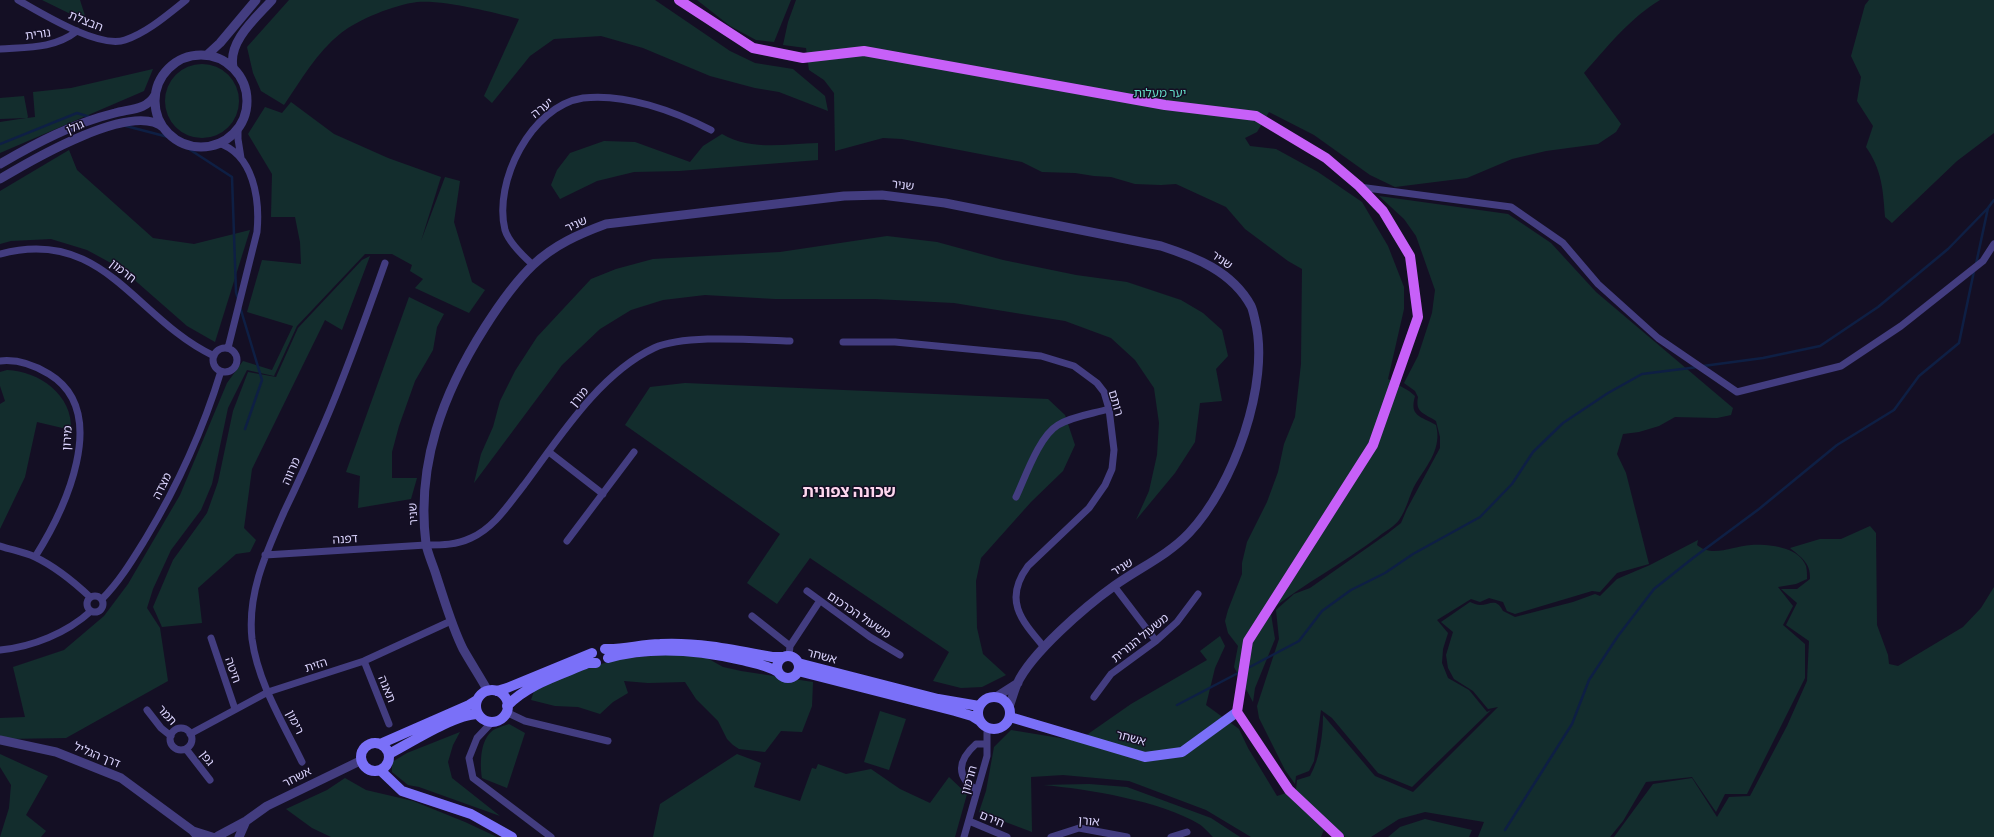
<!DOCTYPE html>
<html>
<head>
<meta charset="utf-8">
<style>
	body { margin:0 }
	canvas { display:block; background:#140f24 }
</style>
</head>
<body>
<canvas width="1994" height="837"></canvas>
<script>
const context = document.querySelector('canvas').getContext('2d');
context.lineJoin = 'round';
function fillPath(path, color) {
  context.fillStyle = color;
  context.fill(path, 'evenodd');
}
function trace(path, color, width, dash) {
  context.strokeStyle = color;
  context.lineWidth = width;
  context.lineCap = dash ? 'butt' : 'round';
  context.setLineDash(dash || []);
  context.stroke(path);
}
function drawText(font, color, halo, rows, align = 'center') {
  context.font = font + ' Barlow,"Noto Sans Hebrew",sans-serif';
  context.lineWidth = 3;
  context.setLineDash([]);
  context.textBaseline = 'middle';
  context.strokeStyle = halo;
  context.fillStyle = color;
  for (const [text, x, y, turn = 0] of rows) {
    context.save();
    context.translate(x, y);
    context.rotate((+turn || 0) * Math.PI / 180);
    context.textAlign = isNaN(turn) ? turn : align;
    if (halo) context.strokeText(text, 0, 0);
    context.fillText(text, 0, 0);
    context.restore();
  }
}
fillPath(new Path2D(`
	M42 0H80L87 22Z
	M289 0H655L730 51 755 63 793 69 825 96 828 111 779 92 755 88 710 76 643 48 601 36 554 39 530 56 492 103 484 96 519 19C491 12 446 0 417 2 394 5 359 19 341 33 317 52 301 80 284 105L261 91 253 73 247 47Z
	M697 0H791L774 42 756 40 730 26Z
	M796 0H1660C1630 18 1607 47 1584 73L1621 124 1616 132 1598 144 1546 151 1512 159 1467 178 1395 187 1370 175 1314 135 1269 112 1257 132 1245 138 1250 146 1276 149 1318 172 1362 202 1388 246 1404 287V309L1388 379 1409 391 1415 396C1409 417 1421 416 1436 425 1442 448 1428 464 1416 483 1409 495 1407 509 1399 520 1395 526 1384 532 1378 537 1343 563 1304 584 1269 611L1271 614 1275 639 1255 688 1253 702 1234 667 1238 646 1228 633 1225 621 1228 610 1242 574V563L1247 542 1267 502 1278 472 1284 444 1295 417 1301 364 1302 269 1288 261 1245 229 1226 207 1176 184 1161 185 1135 184 1111 177 1094 176 1075 173 1042 172 1022 162 902 139 883 138 835 151 834 93 824 80 809 70 806 48 783 45 788 22Z
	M1869 0H1994V133L1957 161 1892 223 1885 217C1883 190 1882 170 1866 147L1873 126 1857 101 1861 77 1851 56 1865 5Z
	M165 101a37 37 0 1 1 74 0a37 37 0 1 1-74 0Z
	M153 69 144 91 0 153V122L26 118 0 119V98L24 96 28 117 27 118 35 117 33 92 71 88Z
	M291 102 334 134 388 158 441 177 421 241 445 177 460 181 454 222 472 282 485 290 469 313 415 288 423 279 410 271 412 265 392 254H365L297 326 274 376 247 370 228 408 212 484 201 510 171 550 153 589 147 608 160 628 168 681 66 738 4 739 0 736V718L25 717 13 667 64 650 104 616 128 584 180 495 227 383 243 361 272 370 293 326 247 312 262 260 301 264 300 242 295 217H271L272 174 248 134 265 107 282 113Z
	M722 134C750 151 785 144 818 143V160L679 171 634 172 597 181 560 199 551 185 557 170 570 153 604 141 635 142 690 162 703 146Z
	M69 150 77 170 153 238 194 244 250 230 215 342 187 326 122 269 87 250 51 239 11 241 0 244V191Z
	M1379 196 1508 214 1551 243 1596 292 1733 408 1731 415 1717 418 1675 417 1659 426 1639 432 1623 434 1617 454 1626 473 1649 564 1617 573 1600 592 1592 591 1515 614 1507 611 1503 602 1489 598 1480 602 1471 599 1437 620 1448 633 1443 649 1442 663 1448 678 1469 690 1487 712 1491 710 1412 787 1378 773 1332 718 1321 710 1314 761 1309 771 1296 776 1295 784 1285 770 1259 718 1257 706 1279 639 1276 610 1294 594 1310 588 1387 534 1401 523 1407 509 1440 448V437L1436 421C1424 413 1415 413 1418 397L1415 391 1404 383 1418 356 1432 313 1435 290 1416 236 1404 219Z
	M887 236 937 242 1003 260 1076 275 1127 282 1181 300 1203 313 1222 330 1228 356 1216 369 1222 401 1200 403 1195 442 1175 473 1136 520 1149 491 1157 455 1159 423 1154 388 1135 360 1111 338 1065 321 954 303 875 299H775L705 295 663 300 631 310 600 329 562 365 474 483 481 454 493 427 500 401 515 371 537 337 591 279 616 269 653 259 780 252Z
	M370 256 342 330 325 320 252 469 244 528 256 540 250 552 236 554 198 588 202 623 162 627 153 607 173 560 207 513 218 482 233 411 248 372 276 377 298 328 362 260Z
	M409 297 444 314 437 327 433 350 415 381 399 426 392 452V478H417L411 499 358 508 360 476 346 472Z
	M7 370C39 371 73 395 71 430L37 422 25 477 0 529V404L5 401 0 386V372Z
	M685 383 1048 399 1065 415 1075 445 1063 471 1031 502 981 558 976 581 977 628 983 654 1006 675 982 687 961 688 933 681 949 652 810 558 777 604 747 583 780 534 625 425 650 387Z
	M1870 526 1876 533 1877 625 1888 655 1889 664 1898 666 1963 627 1981 608 1994 587V837H1614L1653 784 1692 778 1717 817 1729 797 1750 796 1787 726 1807 681 1809 641 1786 625 1797 603 1781 589H1797L1810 579C1811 563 1801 557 1790 548L1820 539H1841Z
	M1698 540 1697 545C1712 558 1733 546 1751 545 1769 544 1799 547 1806 566 1807 570 1807 575 1807 579L1796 584 1778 587 1793 606 1783 625 1805 644V678L1747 794H1725L1716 812 1692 777 1646 782 1623 821 1610 837H1478L1484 822 1425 812 1399 819 1371 837H1345L1328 820 1321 837H1251L1206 810 1129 781 1063 775 1031 777 1032 832 979 812 986 791 994 747 1011 730 1078 741 1131 704 1207 660 1200 651 1220 636 1225 646 1215 668 1206 705 1239 729 1248 748 1277 796 1296 790 1297 780 1310 776C1320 758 1323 735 1323 715L1375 776 1413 792 1498 707 1488 709 1473 691 1454 679 1448 668 1446 655 1453 632 1441 622 1470 602C1473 603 1477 605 1480 605 1490 605 1496 597 1503 611L1515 617 1573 602 1595 594 1600 596 1617 579 1650 565Z
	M680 654 707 658 723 667 741 671 813 682 812 706 802 732 781 731 765 752 739 749 733 745 727 739 718 721 696 699 685 682 648 683 624 681 628 693 613 702 600 714 578 707 555 706 531 700 534 691 543 684 597 665 624 658Z
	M880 711 906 719 889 770 864 762Z
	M509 724 525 733 507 788 482 778C480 764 480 742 491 732 495 728 504 726 509 724Z
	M460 732 453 745 448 762 452 778 500 816 419 787 408 785 392 772V762L407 753Z
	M0 754 48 776 26 815 46 831 41 837H0L9 808 11 785 0 767Z
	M737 754 761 763 754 787 800 801 812 768 816 769 818 764 846 774 871 769 900 789 930 803 949 777 967 794 955 837H653L660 804Z
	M345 778 366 790 413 801 465 822 497 837H331L312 828 286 809 327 790Z
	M1089 784 1127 787 1211 818 1240 837H1213C1209 833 1204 827 1199 824 1161 801 1088 789 1043 785Z
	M1425 819 1472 830 1469 837H1388L1400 827Z`), '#132d2d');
trace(new Path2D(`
	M126 126 172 138 232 177 236 292 238 299
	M0 144 77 113 90 117
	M1976 264 1988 208
	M240 307 262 380 245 429
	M1703 366 1763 358 1820 346 1878 307 1948 249 1988 208 1994 200
	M1246 669 1299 641 1322 611 1351 590 1385 573 1413 554 1480 517 1512 484 1533 452 1563 423 1608 393 1642 374 1698 367
	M1177 705 1240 672
	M1505 830 1572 724 1589 680 1618 636 1654 589 1693 558 1759 509 1837 445 1894 410 1919 376 1959 343 1974 271`), '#0e1f44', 2.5);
trace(new Path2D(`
	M18 0C41 13 99 49 125 40 148 32 167 15 186 0
	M0 49C27 47 54 49 77 31
	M238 128V139L241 158
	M218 143C254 154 260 200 257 232L228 348
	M1359 187 1511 207 1563 243 1598 284 1658 338 1737 392 1841 366 1901 326 1983 261 1994 244
	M0 254C104 226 135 319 214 356
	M533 265C523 256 509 243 505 230 493 182 531 106 583 98 625 93 674 111 711 130
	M843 342H895L1041 356 1074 366 1097 383 1104 392 1109 409 1114 450 1112 469 1105 485 1089 508 1028 566C1003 600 1021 620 1044 647
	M213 360a12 12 0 1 1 24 0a12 12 0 1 1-24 0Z
	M0 361C17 359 34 365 49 374 112 412 64 511 35 557
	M549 452 603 494
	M1016 497C1025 478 1039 436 1058 425 1073 416 1092 414 1109 409
	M567 541 634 452
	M0 546C12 550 24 552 35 557 56 567 74 582 90 597
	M265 555 426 545C443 545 456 545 471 538 494 528 509 504 524 485 559 438 599 374 654 348 685 334 754 340 790 341
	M1114 586 1156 641
	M807 591 870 637 900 655
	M87 604a8 8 0 1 1 16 0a8 8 0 1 1-16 0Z
	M102 599C120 581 133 559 146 538 178 485 203 430 221 371
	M752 616 790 646
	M211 638 235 709
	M0 650C32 647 67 633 91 611
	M789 656 790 646 819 602
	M364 661 389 724
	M1094 697 1111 674 1156 641 1177 622 1198 594
	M147 710 161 728 171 736
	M506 712 525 721 608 741
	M492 722 477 738 469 758 473 778 551 837
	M170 739a11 11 0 1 1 22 0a11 11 0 1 1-22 0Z
	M190 734 268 692 364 661 451 621
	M186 749 210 780
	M302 762C283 723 258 683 252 639 247 594 266 553 284 512 298 483 311 454 324 424 347 371 366 317 385 263
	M977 790C955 777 958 760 976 744H987
	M969 821 1007 837
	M964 837 987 756V728
	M1051 837 1079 828 1127 837
	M1171 837 1187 832`), '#433d80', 7);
trace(new Path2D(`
	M207 55 220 43 256 0
	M155 101a46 46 0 1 1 92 0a46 46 0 1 1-92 0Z
	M233 67C228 41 256 18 272 0
	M0 164C36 143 74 123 115 113 129 109 147 110 155 95
	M0 179C30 161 133 100 164 128
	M488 691C480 677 471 663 463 649 452 627 445 602 437 578 434 567 428 555 426 544 416 464 443 393 485 327 499 305 514 283 533 265 554 245 579 234 606 224L844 196 882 195 945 203 1161 246C1195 257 1232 271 1251 306 1253 310 1254 316 1255 320 1271 383 1233 487 1189 533 1167 556 1139 568 1114 586 1086 606 1031 653 1017 684 1014 691 1012 699 1009 707
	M996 697 1018 683
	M0 740 56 752 121 778 193 831 198 837
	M193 831 212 837
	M218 836 246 821 267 806 362 760
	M239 837 246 821`), '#433d80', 9);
trace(new Path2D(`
	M605 649C624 650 641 644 660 644 698 642 735 650 772 657H783
	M777 667a11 11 0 1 1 22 0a11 11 0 1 1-22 0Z
	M608 658C651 646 698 650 741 660 754 663 767 665 778 672
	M798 663 938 699 979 706
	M798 671 955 711 972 716 980 721
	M476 706a16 16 0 1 1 32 0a16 16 0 1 1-32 0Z
	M497 691 507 688 592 653
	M978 713a16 16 0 1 1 32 0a16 16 0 1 1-32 0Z
	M507 706C528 684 560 675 588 663H596
	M1010 717 1145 757 1182 752 1237 712
	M361 757a14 14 0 1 1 28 0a14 14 0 1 1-28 0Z
	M380 744 469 705 477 700
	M389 754C410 743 455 714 478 714
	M380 770 402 791 471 814 512 837`), '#7a70f8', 10);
trace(new Path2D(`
	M679 0 753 48 803 58 864 51 1165 105 1256 116 1326 158 1359 186 1383 211 1410 256 1418 317 1373 445 1248 641 1237 712 1289 790 1339 837`), '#c760f8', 10);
drawText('12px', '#dbd4fd', '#140f24', [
	["חבצלת",86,21,22],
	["נורית",38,34,-8],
	["יערה",542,108,-38],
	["גולן",75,127,-23],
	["שניר",903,185,7],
	["שניר",576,224,-24],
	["שניר",1222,260,35],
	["חרמון",123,271,38],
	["מורן",579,397,-50],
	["רותם",1116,403,74],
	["מירון",67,438,-86],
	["מרווה",291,471,-66],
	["מצדה",162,486,-63],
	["שניר",413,514,-93],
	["דפנה",345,539,-4],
	["שניר",1122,567,-31],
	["משעול הכרכום",859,615,34],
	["משעול הנורית",1140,638,-39],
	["אשחר",822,656,15],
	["הזית",316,665,-18],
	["חיטה",233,670,71],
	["תאנה",387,689,68],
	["תמר",167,715,48],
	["רימון",295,722,64],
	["אשחר",1131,738,15],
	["דרך הגליל",97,755,22],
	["גפן",207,758,53],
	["אשחר",297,777,-27],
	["חרמון",969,780,-74],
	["חירם",992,819,23],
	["אורן",1089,821,4]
]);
drawText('12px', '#63dac3', '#140f24', [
	["יער מעלות",1160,93]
]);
drawText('bold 16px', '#fdd6ed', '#140f24', [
	["שכונה צפונית",849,492]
]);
</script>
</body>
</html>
